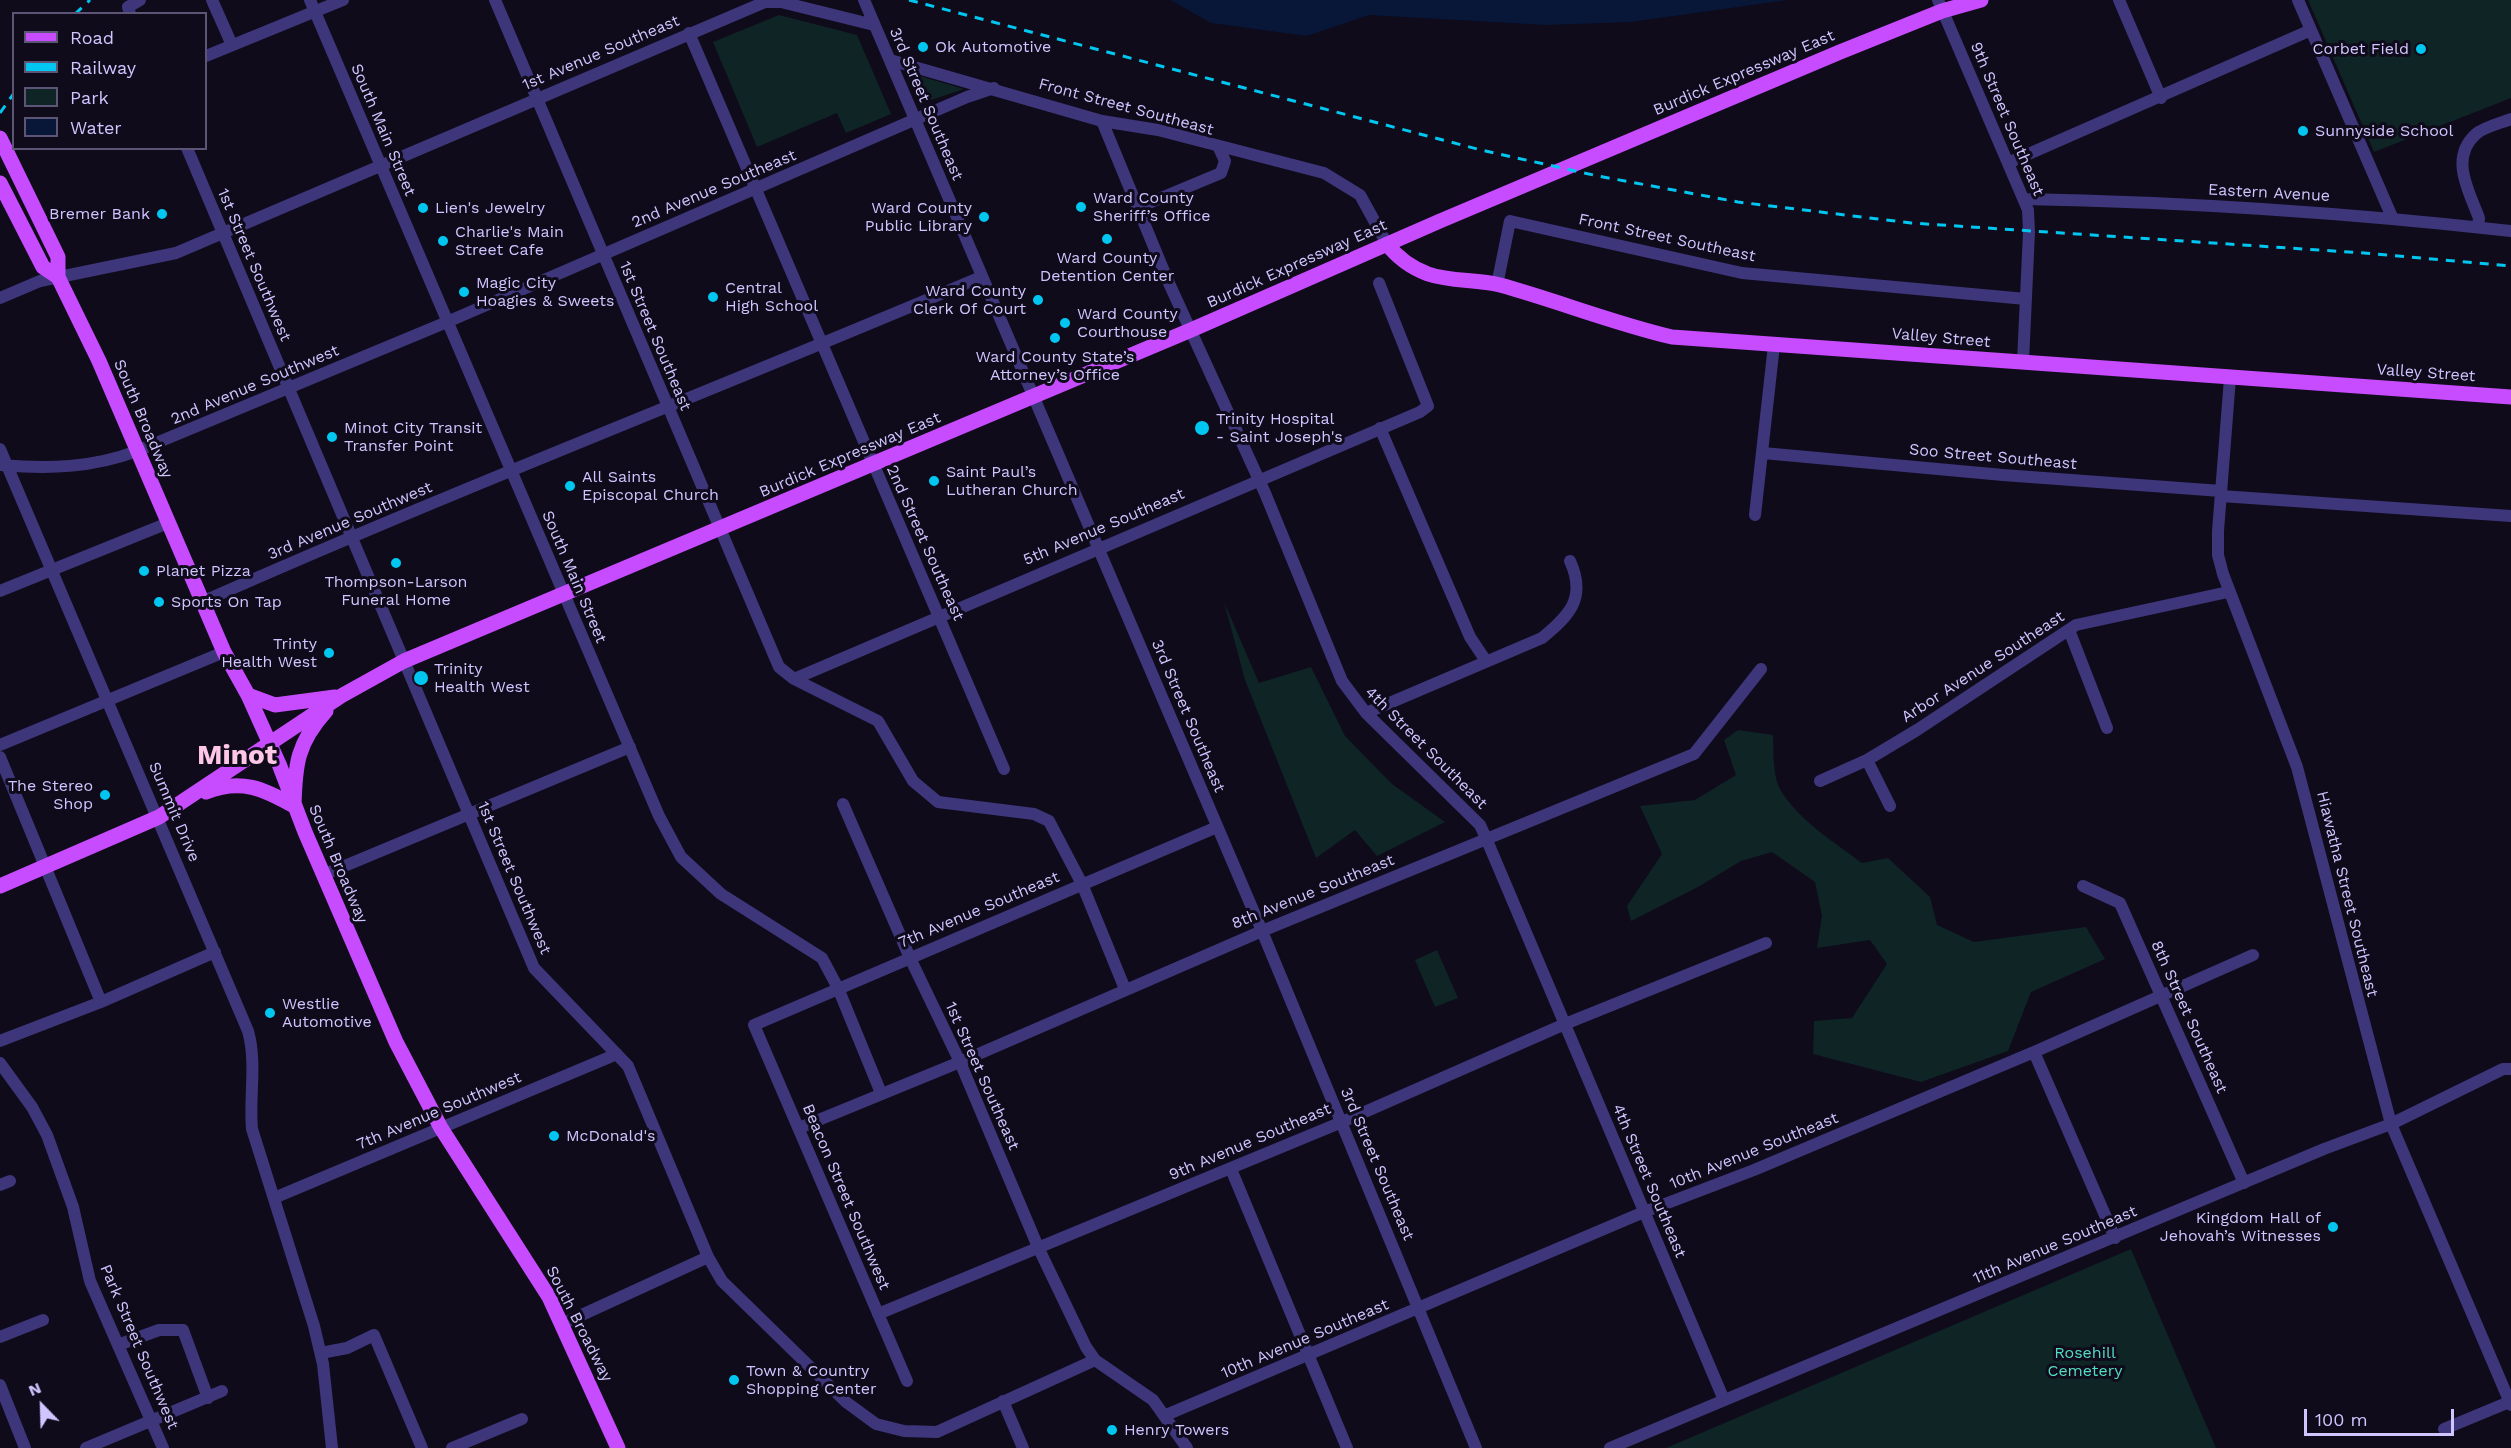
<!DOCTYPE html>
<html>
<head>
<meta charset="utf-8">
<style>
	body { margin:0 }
	#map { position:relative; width:2511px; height:1448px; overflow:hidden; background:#0f0b1b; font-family:"Work Sans",sans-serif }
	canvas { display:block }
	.legend { position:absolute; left:12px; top:12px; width:195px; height:138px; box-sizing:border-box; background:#0f0b1b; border:2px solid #5c5576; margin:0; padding:8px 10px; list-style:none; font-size:18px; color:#d0c5ff }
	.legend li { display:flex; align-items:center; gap:12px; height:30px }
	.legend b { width:30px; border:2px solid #5c5576 }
	.north { position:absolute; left:12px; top:1376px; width:60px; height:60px; -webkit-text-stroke:4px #0f0b1b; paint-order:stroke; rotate:337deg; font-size:16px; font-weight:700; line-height:24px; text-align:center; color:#d0c5ff }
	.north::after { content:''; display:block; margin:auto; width:21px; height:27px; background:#d0c5ff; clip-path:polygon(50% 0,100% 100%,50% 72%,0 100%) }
	.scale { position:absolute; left:2304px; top:1409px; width:150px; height:27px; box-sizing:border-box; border:3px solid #d0c5ff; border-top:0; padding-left:8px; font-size:18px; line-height:21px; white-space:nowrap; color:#d0c5ff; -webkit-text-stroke:4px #0f0b1b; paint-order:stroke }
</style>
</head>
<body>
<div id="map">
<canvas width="2511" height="1448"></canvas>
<ul class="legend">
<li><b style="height:8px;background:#c84cff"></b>Road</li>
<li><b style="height:8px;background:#01c7f0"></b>Railway</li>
<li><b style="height:16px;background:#0e2425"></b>Park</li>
<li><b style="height:16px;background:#081637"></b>Water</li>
</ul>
<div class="north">N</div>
<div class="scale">100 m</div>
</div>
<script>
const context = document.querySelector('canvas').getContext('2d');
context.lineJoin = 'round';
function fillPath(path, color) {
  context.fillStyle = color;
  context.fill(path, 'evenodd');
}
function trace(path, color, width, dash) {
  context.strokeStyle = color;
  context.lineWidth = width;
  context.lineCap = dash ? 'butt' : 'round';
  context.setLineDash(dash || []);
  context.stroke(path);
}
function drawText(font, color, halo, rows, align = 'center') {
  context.font = font + ' "Work Sans",sans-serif';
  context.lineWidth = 6;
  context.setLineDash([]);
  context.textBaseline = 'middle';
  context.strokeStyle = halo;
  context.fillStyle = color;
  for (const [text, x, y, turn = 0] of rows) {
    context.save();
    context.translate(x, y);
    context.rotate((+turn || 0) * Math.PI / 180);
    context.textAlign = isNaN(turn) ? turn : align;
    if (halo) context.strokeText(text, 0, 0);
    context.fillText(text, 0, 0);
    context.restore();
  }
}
fillPath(new Path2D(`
	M2308 0H2511V98L2374 152Z
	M779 15 857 35 891 114 846 133 837 113 757 147 713 42Z
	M916 75 964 89 928 101Z
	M1224 602 1259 683 1311 667 1345 736 1392 784 1445 822 1377 856 1355 830 1316 858 1245 680Z
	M1738 730 1773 735C1774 753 1772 775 1781 791 1800 821 1834 842 1862 863L1888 858 1930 897 1937 925 1974 942 2086 927 2105 959 2031 992 2008 1051 1921 1082 1813 1054 1814 1021 1852 1018 1887 964 1870 940 1817 948 1822 916 1815 882 1772 852 1741 861 1698 887 1631 921 1627 906 1662 854 1640 806 1695 800 1736 775 1724 740Z
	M1437 950 1458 998 1435 1007 1415 960Z
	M2131 1249 2216 1448H1666Z`), '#0e2425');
fillPath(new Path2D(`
	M1170 0H1788L1631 22 1546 25 1369 15 1307 36 1211 23Z`), '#081637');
trace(new Path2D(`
	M212 0 232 45
	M310 0 659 816 681 857 721 894 822 958 838 988 881 1093
	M495 0 779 667 794 679 878 721 913 781 938 802 1034 814 1049 821 1082 884 1125 989
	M864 0 1262 931 1476 1448
	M1938 0 2028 210 2029 232 2023 362
	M2119 0 2161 98
	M2298 0 2392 217
	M130 14 128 7 140 0
	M689 33 1004 769
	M206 56 343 0
	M890 60 1102 121 1158 130 1324 173 1360 195 1387 244
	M1102 121 1168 281 1265 493 1342 681 1366 713 1480 825 1486 838 1724 1400
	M187 148 534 968 628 1066 708 1257 722 1281 846 1402 876 1424 904 1431 937 1432 1095 1360
	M2008 163 2311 30
	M2024 199C2187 202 2349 213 2511 231
	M1137 208 1221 173 1225 161 1219 148
	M2478 227 2479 218C2469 191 2449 158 2476 134 2484 127 2501 123 2511 119
	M1497 285 1510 221 1742 273 2026 299
	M0 298 40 281 176 253 765 2H781L874 25
	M2230 378 2218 531V555L2223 574 2297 767 2391 1124 2511 1405
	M1380 428 1470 637 1486 661
	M0 449 248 1031C257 1063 249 1097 252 1129L314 1326 323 1364 332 1448
	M1763 453 2003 475 2221 491
	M0 465C49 469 92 468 137 451L447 322 967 97 994 88
	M2221 496 2511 516
	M1755 515 1774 345
	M0 591 168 523
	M202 602C459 488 722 387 981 277
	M2069 630 2107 728
	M794 679 1420 412 1428 406 1379 283
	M1366 713 1542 638C1569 616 1587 598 1570 561
	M0 745 224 652
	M0 757 101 1002
	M1867 760 1890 806
	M1820 781 1867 760 1917 730 2076 625 2228 592
	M843 804 910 958 960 1062 1038 1247 1086 1347 1095 1360 1153 1400 1187 1448
	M323 875 630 747
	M2083 886 2120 903 2244 1183
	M0 1041 101 1002 215 952
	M2034 1052 2115 1238
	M0 1063 32 1107 47 1135 73 1207 90 1281 163 1448
	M799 1128 960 1062 1262 931 1694 754 1761 669
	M1231 1169 1347 1448
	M0 1185 10 1181
	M274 1198 617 1054
	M878 1314 1342 1122 1565 1024 1766 943
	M562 1324 708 1257
	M0 1337 43 1320
	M118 1345 159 1330H183L208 1398
	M321 1353 347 1348 374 1335 422 1448
	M907 1381 754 1025 1217 827
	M0 1385 25 1448
	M1003 1401 1023 1448
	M1166 1415 1644 1212 1754 1170 2034 1052 2253 955
	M2444 1429 2509 1402
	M86 1448 222 1391
	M452 1448 522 1419
	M1610 1448 2324 1149 2391 1124 2503 1069H2511`), '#3d367a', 12);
trace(new Path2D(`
	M0 138 58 257V277L99 361 224 652 248 695 279 764 305 832 396 1042 441 1128 549 1297 618 1448
	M0 183 43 267 58 277
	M1387 244C1397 257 1412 268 1428 274 1451 282 1476 279 1500 285 1558 301 1613 323 1672 337L2511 397
	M248 695 275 705 335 697
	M206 792C241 778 264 789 294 806 295 765 297 743 326 711
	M0 886 159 817 341 696 404 661 1191 330 1440 221 1840 52 1942 11 1981 0`), '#c84cff', 15);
trace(new Path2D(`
	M909 0 1481 150 1598 176 1738 202 1911 223 2364 253 2511 266
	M75 14 90 0
	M0 113 14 93`), '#01c7f0', 3, [9, 8]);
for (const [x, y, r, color] of [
	[923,47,6,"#01c7f0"],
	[2421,49,6,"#01c7f0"],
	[2303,131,6,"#01c7f0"],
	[1081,207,6,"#01c7f0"],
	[423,208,6,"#01c7f0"],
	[162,214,6,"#01c7f0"],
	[984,217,6,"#01c7f0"],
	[1107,239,6,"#01c7f0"],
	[443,241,6,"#01c7f0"],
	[464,292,6,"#01c7f0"],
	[713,297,6,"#01c7f0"],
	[1038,300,6,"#01c7f0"],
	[1065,323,6,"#01c7f0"],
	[1055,338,6,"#01c7f0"],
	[1202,428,8,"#01c7f0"],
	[332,437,6,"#01c7f0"],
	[934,481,6,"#01c7f0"],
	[570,486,6,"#01c7f0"],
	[396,563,6,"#01c7f0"],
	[144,571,6,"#01c7f0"],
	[159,602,6,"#01c7f0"],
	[329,653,6,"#01c7f0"],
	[421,678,8,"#01c7f0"],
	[105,795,6,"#01c7f0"],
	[270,1013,6,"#01c7f0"],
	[554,1136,6,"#01c7f0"],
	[2333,1227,6,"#01c7f0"],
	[734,1380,6,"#01c7f0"],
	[1112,1430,6,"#01c7f0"]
]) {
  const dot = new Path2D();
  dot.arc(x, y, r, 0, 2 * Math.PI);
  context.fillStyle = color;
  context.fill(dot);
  trace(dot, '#0f0b1b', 2);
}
drawText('16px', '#d0c5ff', '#0f0b1b', [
	["Ok Automotive",935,47],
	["Corbet Field",2409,49,"right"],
	["Sunnyside School",2315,131],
	["Ward County",1093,198],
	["Sheriff’s Office",1093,216],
	["Lien's Jewelry",435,208],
	["Ward County",972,208,"right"],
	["Public Library",972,226,"right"],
	["Bremer Bank",150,214,"right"],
	["Charlie's Main",455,232],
	["Street Cafe",455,250],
	["Ward County",1107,258,"center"],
	["Detention Center",1107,276,"center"],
	["Magic City",476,283],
	["Hoagies & Sweets",476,301],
	["Central",725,288],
	["High School",725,306],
	["Ward County",1026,291,"right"],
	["Clerk Of Court",1026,309,"right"],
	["Ward County",1077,314],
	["Courthouse",1077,332],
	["Ward County State’s",1055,357,"center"],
	["Attorney’s Office",1055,375,"center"],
	["Trinity Hospital",1216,419],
	["- Saint Joseph's",1216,437],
	["Minot City Transit",344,428],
	["Transfer Point",344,446],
	["Saint Paul’s",946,472],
	["Lutheran Church",946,490],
	["All Saints",582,477],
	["Episcopal Church",582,495],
	["Planet Pizza",156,571],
	["Thompson-Larson",396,582,"center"],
	["Funeral Home",396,600,"center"],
	["Sports On Tap",171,602],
	["Trinty",317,644,"right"],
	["Health West",317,662,"right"],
	["Trinity",434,669],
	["Health West",434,687],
	["The Stereo",93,786,"right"],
	["Shop",93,804,"right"],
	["Westlie",282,1004],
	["Automotive",282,1022],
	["McDonald's",566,1136],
	["Kingdom Hall of",2321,1218,"right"],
	["Jehovah’s Witnesses",2321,1236,"right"],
	["Town & Country",746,1371],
	["Shopping Center",746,1389],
	["Henry Towers",1124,1430]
], 'left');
drawText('16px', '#d0c5ff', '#0f0b1b', [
	["1st Avenue Southeast",601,53,-23],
	["Burdick Expressway East",1744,73,-23],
	["3rd Street Southeast",926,104,67],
	["Front Street Southeast",1126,107,15],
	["9th Street Southeast",2007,119,67],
	["South Main Street",383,130,67],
	["2nd Avenue Southeast",714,189,-23],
	["Eastern Avenue",2269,193,3],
	["Front Street Southeast",1667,238,12],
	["Burdick Expressway East",1297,264,-24],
	["1st Street Southwest",254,265,67],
	["1st Street Southeast",655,336,67],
	["Valley Street",1941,338,5],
	["Valley Street",2426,373,4],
	["2nd Avenue Southwest",255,385,-23],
	["South Broadway",143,419,67],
	["Burdick Expressway East",850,455,-23],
	["Soo Street Southeast",1993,457,5],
	["3rd Avenue Southwest",350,521,-23],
	["5th Avenue Southeast",1104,527,-23],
	["2nd Street Southeast",925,543,66],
	["South Main Street",574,577,67],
	["Arbor Avenue Southeast",1983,667,-33],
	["3rd Street Southeast",1188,716,67],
	["4th Street Southeast",1426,748,45],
	["Summit Drive",174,812,67],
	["South Broadway",338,864,67],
	["1st Street Southwest",514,878,67],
	["8th Avenue Southeast",1313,892,-22],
	["Hiawatha Street Southeast",2347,894,76],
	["7th Avenue Southeast",979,910,-23],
	["8th Street Southeast",2189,1017,66],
	["1st Street Southeast",982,1076,66],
	["7th Avenue Southwest",439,1111,-23],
	["9th Avenue Southeast",1250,1142,-23],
	["10th Avenue Southeast",1754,1151,-22],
	["3rd Street Southeast",1377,1164,67],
	["4th Street Southeast",1649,1181,67],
	["Beacon Street Southwest",846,1197,67],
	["11th Avenue Southeast",2055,1245,-23],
	["South Broadway",579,1324,63],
	["10th Avenue Southeast",1305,1339,-23],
	["Park Street Southwest",139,1347,67]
]);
drawText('16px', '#53ddc4', '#0f0b1b', [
	["Rosehill",2085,1353],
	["Cemetery",2085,1371]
]);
drawText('bold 28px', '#ffc7e7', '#0f0b1b', [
	["Minot",237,756]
]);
</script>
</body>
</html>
